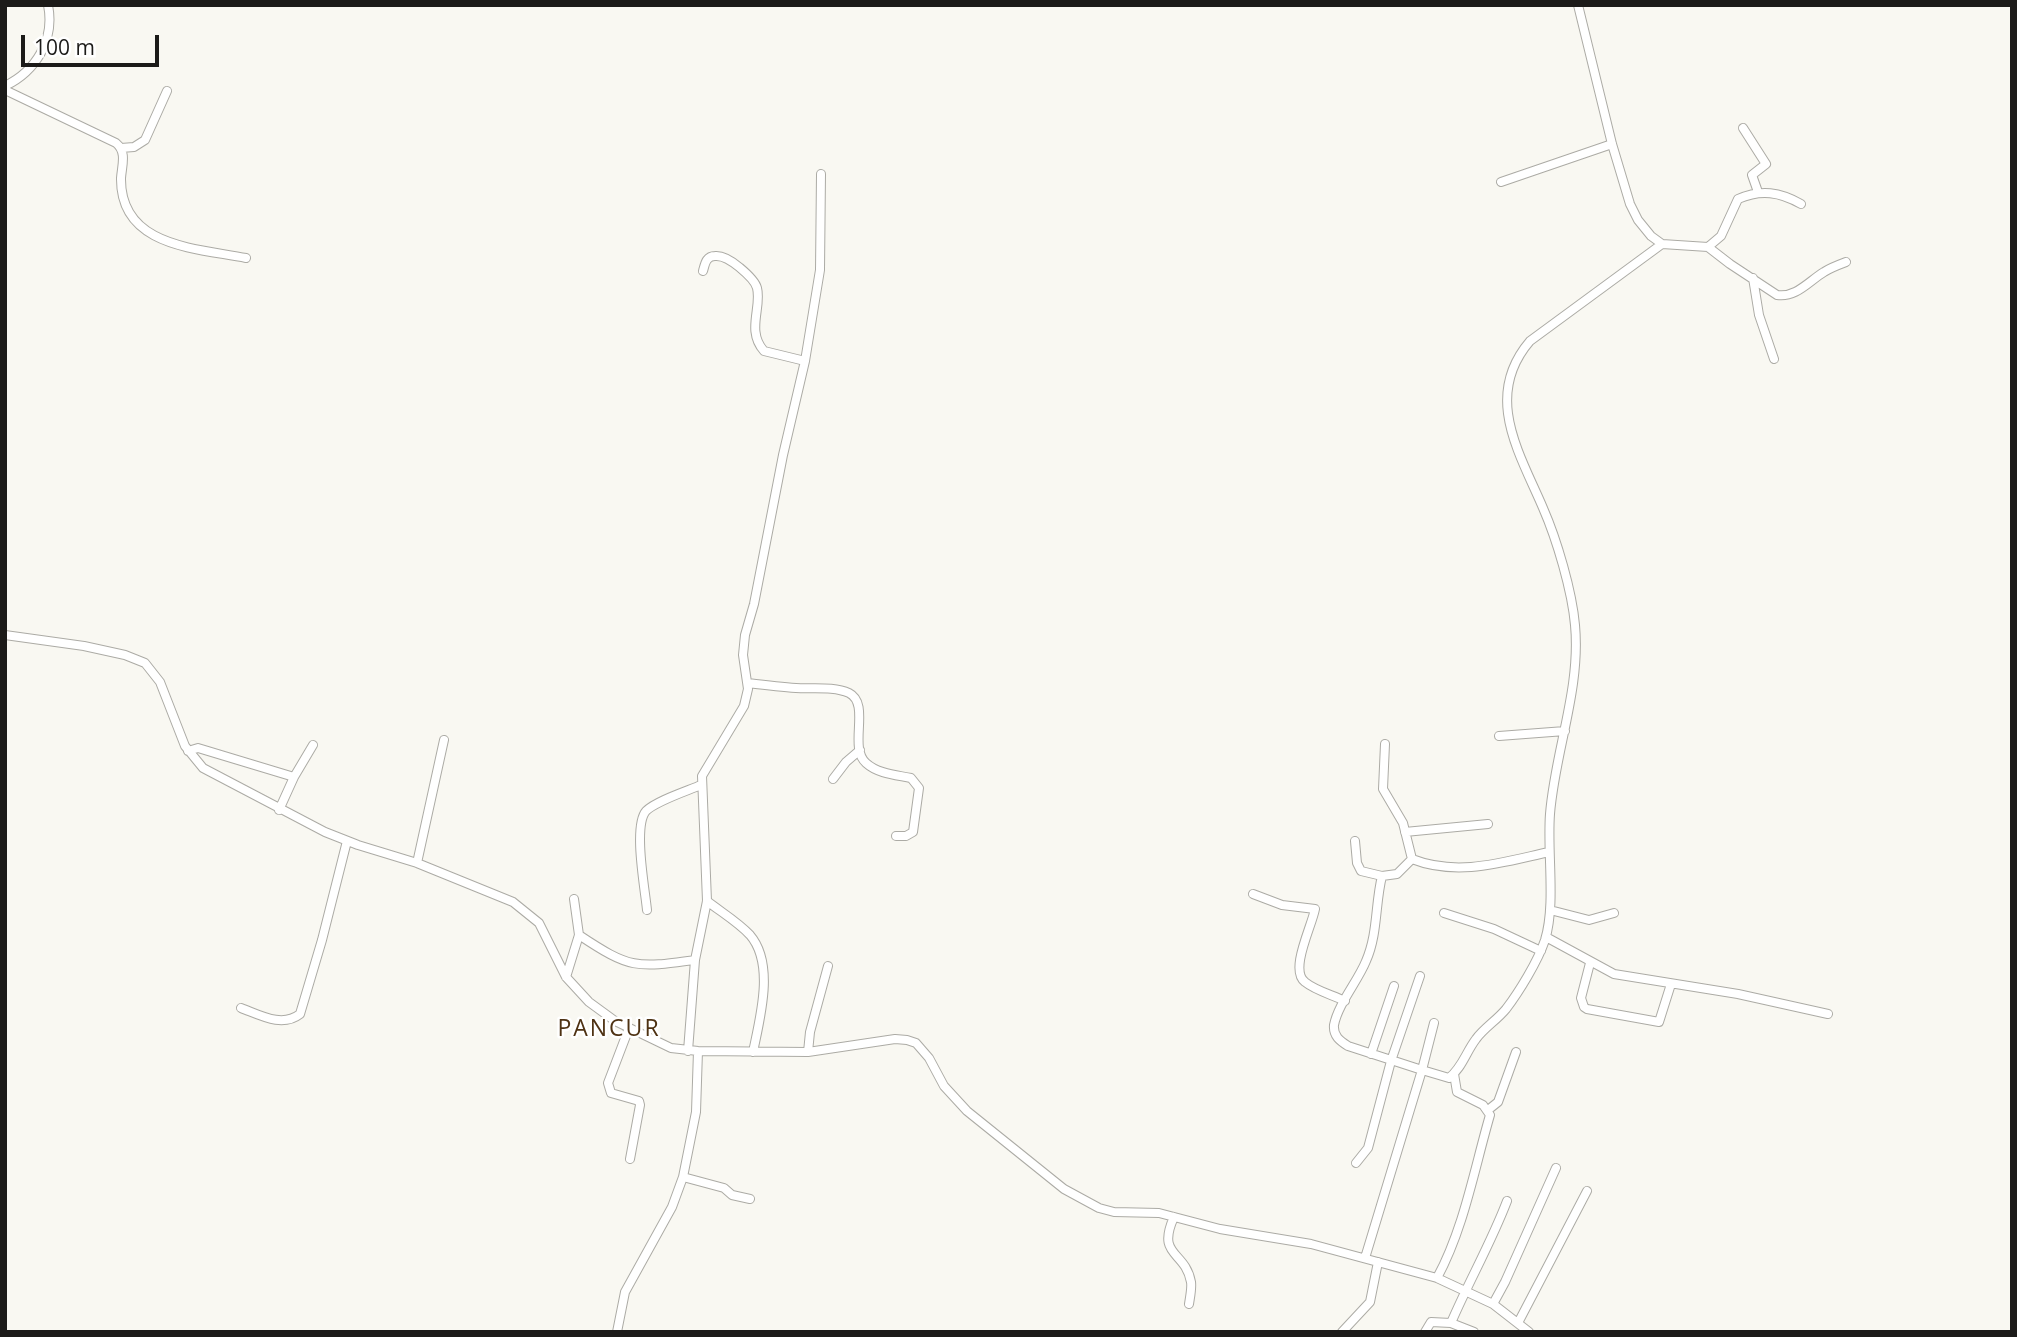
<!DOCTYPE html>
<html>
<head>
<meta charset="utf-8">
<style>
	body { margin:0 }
	#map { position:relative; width:2017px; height:1337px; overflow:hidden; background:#f9f8f2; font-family:"Open Sans",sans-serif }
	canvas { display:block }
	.frame { position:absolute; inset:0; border:7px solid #1c1b19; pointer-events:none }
	.scale { position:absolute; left:21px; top:35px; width:138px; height:32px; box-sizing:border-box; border:4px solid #1c1b19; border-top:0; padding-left:9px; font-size:21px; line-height:24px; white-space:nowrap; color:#1c1b19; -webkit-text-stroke:5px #fff; paint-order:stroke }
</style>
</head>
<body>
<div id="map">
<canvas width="2017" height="1337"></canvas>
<div class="frame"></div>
<div class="scale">100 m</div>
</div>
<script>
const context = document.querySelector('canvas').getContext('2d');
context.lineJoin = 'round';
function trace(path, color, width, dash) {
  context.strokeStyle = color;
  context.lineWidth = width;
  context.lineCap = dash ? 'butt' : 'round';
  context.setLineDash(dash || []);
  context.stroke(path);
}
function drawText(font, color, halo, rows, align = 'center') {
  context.font = font + ' "Open Sans",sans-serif';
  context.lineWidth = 5;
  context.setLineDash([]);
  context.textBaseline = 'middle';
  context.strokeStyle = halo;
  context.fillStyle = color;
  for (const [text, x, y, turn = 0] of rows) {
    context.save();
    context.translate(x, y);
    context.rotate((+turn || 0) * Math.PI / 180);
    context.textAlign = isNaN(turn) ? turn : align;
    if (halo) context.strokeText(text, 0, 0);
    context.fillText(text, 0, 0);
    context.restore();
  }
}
const street = new Path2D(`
	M1578 5 1612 144 1630 204 1638 220 1651 236 1662 244 1708 247 1721 236 1738 199C1761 189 1780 192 1801 204
	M5 86C36 71 55 40 48 5
	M5 90 116 143C127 152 122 165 121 178 120 247 196 248 246 258
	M1743 128 1766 164 1752 175 1758 192
	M121 148 134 147 145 140 167 91
	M1501 182 1612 144
	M1708 247 1730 264 1777 295C1796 298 1809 281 1824 272 1830 268 1838 265 1846 262
	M703 271C705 264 706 256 715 256 724 255 733 262 739 267 745 272 755 280 757 288 762 307 746 331 764 351L805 361
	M1753 278 1759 315 1774 359
	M5 635 84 646 125 655 145 663 160 682 185 746 203 768 325 832 358 845 417 863 513 902 539 923 566 977 589 1002 615 1021 671 1048 698 1051 808 1052 895 1039 907 1040 916 1043 929 1058 944 1086 967 1111 1064 1189 1099 1208 1114 1212 1159 1213 1220 1229 1311 1244 1437 1278 1493 1304 1529 1332
	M748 683C764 685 780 687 796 688 813 689 834 686 849 693 871 704 848 747 866 763 878 774 897 775 911 778L919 788 913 832 906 836H896
	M1499 736 1565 731
	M188 751 198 748 294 777 279 810
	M294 777 313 745
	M833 779 846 762 860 750
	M1405 832 1488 824
	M1355 841 1357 863 1361 871 1382 876
	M1412 859C1458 877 1503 862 1549 852
	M417 863 444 740
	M1253 894 1282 905 1315 909C1312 926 1289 970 1305 982 1316 991 1333 995 1345 1001
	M707 901C721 912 738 922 750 935 775 964 760 1018 753 1052
	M647 910C645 889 633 826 646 811 656 801 687 791 701 785
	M1550 910 1589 920 1614 913
	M1444 913 1494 929 1541 951
	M579 935C630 969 636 968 695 960
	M1546 937 1614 974 1738 994 1828 1014
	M1590 963 1581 998 1584 1007 1587 1009 1659 1022 1671 984
	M566 977 579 935 574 899
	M241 1008C260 1015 282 1028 300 1014L322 940 347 841
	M1434 1023 1422 1070 1449 1078C1462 1068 1466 1052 1476 1039 1484 1028 1497 1020 1506 1009 1519 992 1538 961 1545 940 1556 904 1547 853 1550 814 1555 751 1581 689 1575 625 1572 591 1557 540 1543 508 1519 452 1483 396 1530 341L1662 244
	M629 1028 608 1083 611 1093 639 1101 640 1105 630 1159
	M688 1051 695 960 707 901 702 776 744 706 748 689 743 655 745 635 754 604 783 455 805 361 820 270 821 174
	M808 1052 810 1032 828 966
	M1371 1054 1394 986
	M1488 1110 1498 1102 1516 1052
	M1356 1163 1368 1148 1391 1061 1420 976
	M683 1177 724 1188 732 1195 750 1199
	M1174 1217C1156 1257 1185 1250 1191 1282 1192 1288 1190 1297 1189 1304
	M1365 1258 1422 1070 1348 1046C1340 1041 1333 1036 1334 1025 1338 1004 1358 981 1366 961 1378 934 1375 904 1382 876L1397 874 1412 859 1403 823 1383 789 1385 744
	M1437 1278C1464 1228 1474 1170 1490 1115L1483 1105 1457 1092 1454 1074
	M1493 1304 1505 1282 1556 1168
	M1451 1323 1474 1332
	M1518 1323 1587 1191
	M617 1332 625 1292 672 1207 683 1177 696 1112 698 1051
	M1342 1332 1370 1302 1378 1262
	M1425 1332 1431 1322 1451 1323C1469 1281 1491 1243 1507 1201`);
trace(street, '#acaba5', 10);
trace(street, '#fff', 8);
context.letterSpacing = '2px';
drawText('23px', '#4e3213', '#fff', [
	["PANCUR",609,1029]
]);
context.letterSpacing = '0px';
</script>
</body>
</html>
